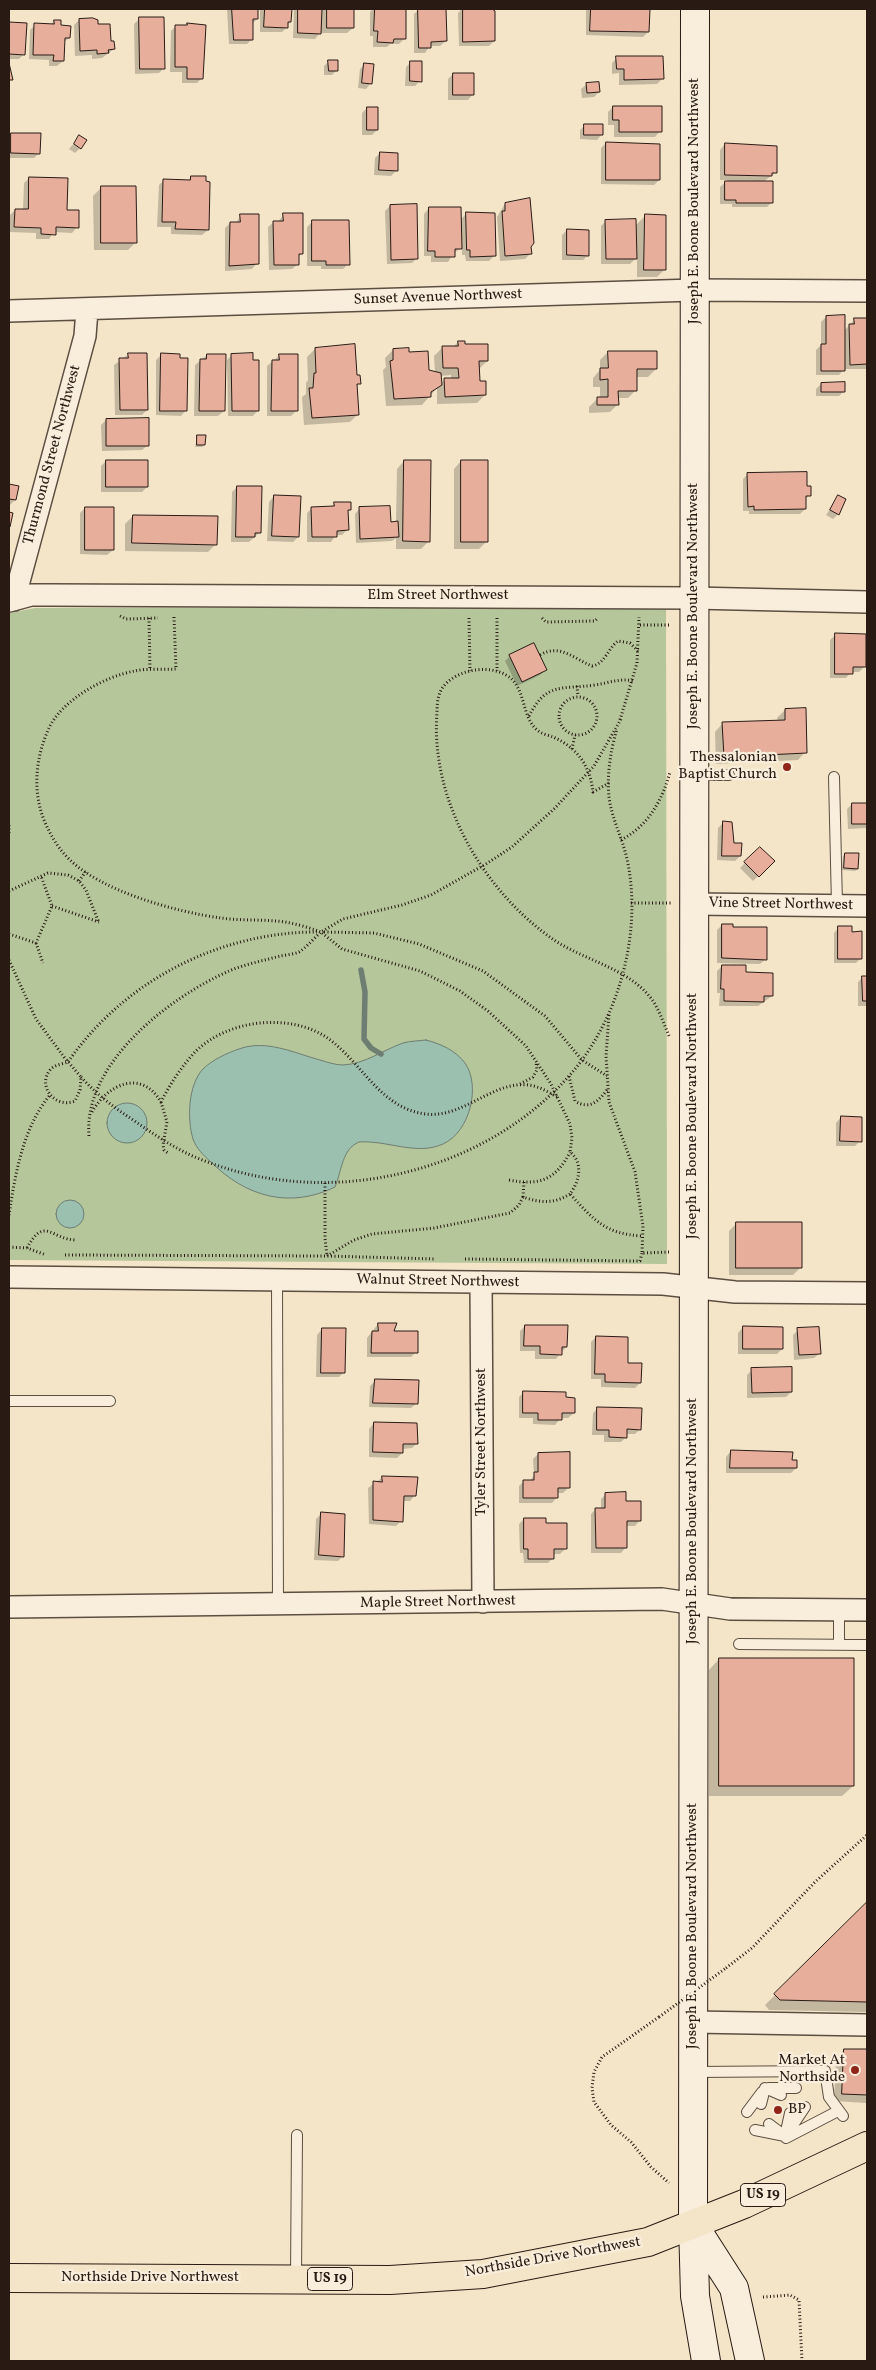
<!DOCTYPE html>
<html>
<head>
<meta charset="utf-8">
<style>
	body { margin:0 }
	#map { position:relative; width:876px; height:2370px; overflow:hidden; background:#f4e5c8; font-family:Vollkorn,serif }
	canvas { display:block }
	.frame { position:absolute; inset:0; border:10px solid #291b14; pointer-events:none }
</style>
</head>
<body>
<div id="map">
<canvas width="876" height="2370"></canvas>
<div class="frame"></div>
</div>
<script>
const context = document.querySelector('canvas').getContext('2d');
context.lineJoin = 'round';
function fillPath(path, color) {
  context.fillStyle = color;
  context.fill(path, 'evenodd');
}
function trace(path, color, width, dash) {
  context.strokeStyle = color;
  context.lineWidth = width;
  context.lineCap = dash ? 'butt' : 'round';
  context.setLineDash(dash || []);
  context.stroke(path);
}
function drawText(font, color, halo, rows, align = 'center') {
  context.font = font + ' Vollkorn,serif';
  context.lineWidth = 4.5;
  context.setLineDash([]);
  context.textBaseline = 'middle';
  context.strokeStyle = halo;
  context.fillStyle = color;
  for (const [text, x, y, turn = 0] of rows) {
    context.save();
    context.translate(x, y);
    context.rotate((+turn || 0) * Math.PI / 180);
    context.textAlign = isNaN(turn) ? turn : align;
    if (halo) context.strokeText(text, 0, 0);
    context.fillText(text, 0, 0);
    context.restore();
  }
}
fillPath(new Path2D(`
	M666 606 667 1264 9 1260V613L35 608Z`), '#b5c69a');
const water = new Path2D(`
	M426 1040C441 1044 455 1050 465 1063 481 1086 470 1132 443 1144 417 1156 387 1140 359 1142 342 1149 342 1170 335 1187 290 1209 246 1197 211 1162 204 1156 196 1148 193 1139 187 1119 188 1085 203 1069 212 1060 227 1053 239 1049 266 1039 294 1053 320 1060 327 1062 335 1065 343 1065 365 1064 383 1050 403 1043 410 1041 418 1041 426 1040Z
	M107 1123a20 20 0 1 1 40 0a20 20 0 1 1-40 0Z
	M56 1214a14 14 0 1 1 28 0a14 14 0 1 1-28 0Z`);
fillPath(water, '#9cc0b0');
trace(water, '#6e7e72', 1);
fillPath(new Path2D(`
	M227 9H257V19L252 24V39L247 44H229Z
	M260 9H290V21L287 27 282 32H260Z
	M294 9H353V28L347 33H320L315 39 293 38Z
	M373 9H405L404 39 399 44H390L387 47H373V36H370V12Z
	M419 9H445L446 41 440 46H430L425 53H414V14Z
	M462 9H490L494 41 489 46H459L458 13Z
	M586 9H648V32L643 37 586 35Z
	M139 19 164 68 159 73 135 74 134 24Z
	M79 20 97 25 114 49 102 58 92 59V55L75 56 74 25Z
	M54 21 69 38 63 43V61L57 66H49V60L29 59 30 30 35 25H50Z
	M9 23 25 24 24 54 19 59H9Z
	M193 24 202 78 197 83H182V72H170L171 31 176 26Z
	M617 58 662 79 657 84 619 85V73L612 74V63Z
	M329 61 337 70 332 75H324V66Z
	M411 62 420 81 415 86H405L406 67Z
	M365 64 371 83 366 89 358 88 360 69Z
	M453 74 473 94 468 100H448V79Z
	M587 84 599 92 594 97 582 98 581 89Z
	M613 107 660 131 655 137H614V125H608V112Z
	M367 108 377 130 372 135H362V113Z
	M585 125 602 134 597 140 580 139V130Z
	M12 134 39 153 34 158H9V137Z
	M79 137 80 148 75 153 69 149Z
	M606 143 659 180 654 185 601 184V148Z
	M725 144 775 173 763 182 772 202 767 207H732V204H720V187L728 180H720V150Z
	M380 153 397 170 391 176 374 175 375 158Z
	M191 177 208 230 202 235 171 234V227H157L159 185 164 180 188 181Z
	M29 178 65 211 77 227 72 233 54 232 49 239H36V233L10 232V215L15 210H23L24 183Z
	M101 188 136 242 128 250H94L93 196Z
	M505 204 530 246V254L525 259 500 261 497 217Z
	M390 206 417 258 412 263 387 264 385 211Z
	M429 208 460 220 466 214 494 256 489 261H466L465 255H462V247L453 254 448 262H431V256H424V214Z
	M241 215 257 263 252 269 225 271V228L230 223H236Z
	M283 215 302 253 297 258 298 264 292 269 269 270 268 227 274 222H278Z
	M645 216 665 269 657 277H637V257L630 264H601V226L606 221 635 226Z
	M312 222 348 264 343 269H321V266H307V227Z
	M567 230 588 255 583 260H562V235Z
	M826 317 844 331 855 319H867V369H844L839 375H816V350L821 345V322Z
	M458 342 487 361 479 369 478 382 485 395 477 403 437 404V388L422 405 386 406 383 370 386 367 385 358 393 350 408 353 428 371 435 372 434 356 442 348 453 347ZM451 375V379H445L441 383 440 376Z
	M315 349 356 377 359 383 356 386 358 414 350 422 304 425 302 397 306 394V383L308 380 307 357Z
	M608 352 656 369 648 377H636V390L628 398H617L618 404 610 412 589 413V407L597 399H600V387H593V378L600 370V360Z
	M129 354 147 410 142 415H115L114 365Z
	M161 355 186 410 181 416 156 415V360Z
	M207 355 224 411 218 416H194L195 365Z
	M232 355 258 410 253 416H228L227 360Z
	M280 355 296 411 291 416H267V366Z
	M821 384 844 391 839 396H816V389Z
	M106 420 148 445 142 450 102 451 101 425Z
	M198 436 204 445 202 447H195Z
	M106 461 147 487 142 492H101V466Z
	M404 461 429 541 421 549H396V538L392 541 356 543 355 514 360 508 390 523H396L397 469Z
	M461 461 487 541 479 549H454V469Z
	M748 474 806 487 809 495 805 500V509L800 514H749V511H743V479Z
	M9 486 17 487 15 500 10 505Z
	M237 487 260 532 249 542H231L232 492Z
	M274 496 298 537 293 542 267 541 269 502Z
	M838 497V514L833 519 826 515Z
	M334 504 350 509 347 512V530L342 535H336L331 542H307V513L312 508H330Z
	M85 508 113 550 107 555 80 554V513Z
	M133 516 216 544 208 552 125 551V524Z
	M835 635 864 667 859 672H851L846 678H830V640Z
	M510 656 545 670 540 675 517 686 505 661Z
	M785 710 805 752 798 760 716 764 715 732 722 724 778 721 777 718Z
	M852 804H867L866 828 848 829 847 809Z
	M723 823 740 856 735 861 717 860 718 828Z
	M760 848 773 861 753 881 740 868Z
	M846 854 857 869 855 871 842 870 843 856Z
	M722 925 766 959 760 964 717 963V930Z
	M839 927 861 958 856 963H834V933Z
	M722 966 745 973 772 996 758 1006H719L720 993H717V971Z
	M863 977H867V1006H858V982Z
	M841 1117 860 1141 855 1146H836V1123Z
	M737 1223 801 1267 793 1275H729V1231Z
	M378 1324 392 1333 416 1352 411 1357H367V1338Z
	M525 1326 566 1347 556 1359H535V1351H520V1331Z
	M743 1327 782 1349 777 1354H738V1333Z
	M322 1329 344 1372 339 1377H316L317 1335Z
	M798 1330 820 1353 814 1358 794 1360 793 1335Z
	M596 1337 626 1364 640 1383 635 1388 601 1387V1379H591V1342Z
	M752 1370 791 1392 786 1397 747 1398V1375Z
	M375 1381 417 1403 411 1408 369 1407 370 1386Z
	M524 1392 565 1399 574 1413 568 1418H561L555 1425 533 1424V1418H519V1397Z
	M598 1408 640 1429 635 1434H626V1437L621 1442H604V1435H592L593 1413Z
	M374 1423 417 1443 412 1448 402 1449V1453L397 1458 369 1457V1429Z
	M731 1451 791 1461 796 1468 791 1473H726V1457Z
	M538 1454 568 1488 563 1493H557V1497L552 1503H519V1486L524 1481H530L534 1475 533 1459Z
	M383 1477 415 1495 410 1501H402L401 1521 396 1526 369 1524 368 1488Z
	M606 1494 625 1502 640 1520 635 1526H626V1547L621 1553H591V1514L596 1509H601V1499Z
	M322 1513 343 1556 338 1561 314 1560 316 1519Z
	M524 1519 545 1524 565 1549 560 1554H553V1558L548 1563H524L523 1553H520L519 1524Z
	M719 1659 853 1786 842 1796H709V1670Z
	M867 1904V2012L769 2010 765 2005Z
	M844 2050 867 2051 866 2103 834 2101 836 2058Z`), '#0003');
trace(new Path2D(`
	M361 970 365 992 364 1039 371 1048 381 1054`), '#6e7e72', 5.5);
const building = new Path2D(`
	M232 9H258V19H253V40H234Z
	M265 9H292L291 22H288V28L264 27Z
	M298 9H322L321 34 298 33Z
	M327 9H354V28H327Z
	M375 9H406V39H394L393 43 377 42 378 31H374Z
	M418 9H446L447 41 431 42V48H419Z
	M463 9H492L495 11V41L463 42Z
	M591 9H650L649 32 590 31Z
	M139 17H164L165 69H140Z
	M93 18 98 20V24H110L111 41H114L115 49 108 50 109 53 97 54V50L80 51 79 19Z
	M54 20H61V25L71 26 70 38H65L64 61H53L54 55H33L34 23 54 24Z
	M9 22 27 23 25 55 9 54Z
	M187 23 206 25 203 79H187V67H175V25H187Z
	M616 56H663L664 79 624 80V69H617Z
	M328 60H338V71H329Z
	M410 61H422V82L410 81Z
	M9 63 13 80H9Z
	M364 63 374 64 372 84 362 83Z
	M453 73H474V95H453Z
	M599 82 600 92 587 93 586 83Z
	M613 106H662V132H619V120H613Z
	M367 107H378V130H367Z
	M584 124H603V135H584Z
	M11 133H41L40 154 11 153Z
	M79 135 87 140 81 149 74 144Z
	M606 142 660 144V180H606Z
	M725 143 777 146V173H772V176L725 175Z
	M380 152 398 153V171L379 170Z
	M191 176H206V181L210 182 209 230 175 229 176 222H162L163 179 190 180Z
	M29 177 68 178 67 210H79V228L56 227V235L41 234V228L14 227 15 209H28Z
	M725 181H773V203H736V200H725Z
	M101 186H136L137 243H101Z
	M530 198 534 243 531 247 532 254 505 256 502 211H505V203Z
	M417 204 418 259 391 260 390 205Z
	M429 207H461L462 249H455V257H435V251H428Z
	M466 212 495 213 496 256 470 257V250H467Z
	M283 213H303V254H299V265H274L273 221H283Z
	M240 214H259V264L229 266 230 222H240Z
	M645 214 666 215V270H644Z
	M636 219 637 259H606L605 220Z
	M312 220H349L350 265H326V261H312Z
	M567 229 589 230V256L567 255Z
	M845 315V371H821V344H826V316Z
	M854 318H867V364L850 365 849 324H854Z
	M458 341H465V344H488V361H479L480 381H486V395L445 397 444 378H459L458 368H443L442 346H458Z
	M355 344 357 375H360L361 384H357L359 415 312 418 309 388H313L314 373H316L315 348Z
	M409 348V352L428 351 429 370 441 373 442 385 431 392V397L394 399 390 361 393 360V349Z
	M608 351H657V369H637V391H618L619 405H597V397H608V379L600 380V368H608Z
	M128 353H147L148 410H120L119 358H128Z
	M161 353 180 354V358H188L187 411H160Z
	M253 353V360H259V411H232L231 354Z
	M207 354H226L225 411H199L200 359H206Z
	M279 354H298V411H271L272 360H279Z
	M845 382V392H821V383Z
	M149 418V446H106V419Z
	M197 435H206L205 445H197Z
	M106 460H148V487H106Z
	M404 460H431L430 542 403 541Z
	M461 460H488V542H461Z
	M807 472V486H811V496H806V509L754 510V506L748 507 747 473Z
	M9 484 19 486 16 500 9 499Z
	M237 486H262L261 533H255V537H236Z
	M274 495 301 496 299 537 272 536Z
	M838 495 846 499 839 515 830 510Z
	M334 502H351V510H348L349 530 337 531V537H312L311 507 334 506Z
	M390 506 391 522 398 521 399 537 360 539 359 507Z
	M85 507H114V550H85Z
	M9 512 13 513 10 527 9 526Z
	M133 515 218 516 217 545 132 543Z
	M835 633 866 634V667H853V674H835Z
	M534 643 547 670 522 682 509 655Z
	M806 708 807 753 724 757 722 722 785 720V709Z
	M852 803H867V824H852Z
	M723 821 732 822 734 843H742L741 856H722Z
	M760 847 775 861 759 877 744 862Z
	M845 853H859L858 869 844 868Z
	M722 924H733V927H767V960L722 958Z
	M838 926H852V932L862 931V959H838Z
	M722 965H746V972L773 973V996H764V1002L724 1001V989H721Z
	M862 976H867V1001H863Z
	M841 1116 862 1117V1142L840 1141Z
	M736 1222H802V1268H736Z
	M378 1323H397L394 1331H418V1353H371L372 1331H378Z
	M525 1325H568L567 1347H562V1355L540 1354V1346H524Z
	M743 1326 783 1327V1349H743Z
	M819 1327 821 1354 799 1355 797 1328Z
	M322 1328H346L345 1373H321Z
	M596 1336 628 1337V1363H642L641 1383 605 1382V1374H595Z
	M792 1367V1392L752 1393 751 1368Z
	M375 1379 419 1380 418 1404 373 1403Z
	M523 1391 566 1392V1397L575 1398V1413H562V1420H538V1413H523Z
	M597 1407 642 1408 641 1430 627 1429V1438L609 1437V1430H597Z
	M374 1422 417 1423 418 1444H403V1453L373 1452Z
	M731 1450 793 1452 792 1460H797V1468H730Z
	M570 1452V1488H558V1498H523V1480H534V1472H538V1453Z
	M382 1476 418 1477 416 1496H404L403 1522 373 1520V1481L382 1482Z
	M626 1492V1501H641V1521H627V1548H596L595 1508H605V1493Z
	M321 1512 345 1514 344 1557 319 1555Z
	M524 1518H546V1523H567V1549H554V1559H528V1549H524Z
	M719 1658H854V1786H719Z
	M867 1902V2002L780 2000 774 1994Z
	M844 2049H867V2095L842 2094Z`);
fillPath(building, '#e7ae9c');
trace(building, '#291b14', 1);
const lane = new Path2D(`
	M695 775H729
	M834 777 837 905
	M277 1280 278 1604
	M9 1401H110
	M839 1610V1645
	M739 1644 867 1645
	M694 2072 825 2071 829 2097 843 2116
	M769 2088H796
	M761 2104 765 2088 781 2095
	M747 2112 762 2092
	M769 2124 785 2136 790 2113
	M755 2130 785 2136 786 2138 838 2111
	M789 2131 805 2107
	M296 2279 297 2135`);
const street = new Path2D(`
	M9 311 694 290 867 291
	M14 600 85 336 87 310
	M9 601 31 595H50L694 598 867 602
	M694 904 867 906
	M9 1277 663 1284 735 1292 867 1293
	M481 1282 483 1602
	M9 1607 662 1599 730 1609 867 1610
	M693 2022 867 2025`);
const secondary = new Path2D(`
	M695 9 693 2223 695 2296 706 2361
	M693 2224 734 2288 750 2361`);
const primary = new Path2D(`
	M9 2278 390 2280 483 2274 648 2242 744 2204 867 2146`);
trace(lane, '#5c4e41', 12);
trace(street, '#5c4e41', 24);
trace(secondary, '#291b14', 30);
trace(primary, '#291b14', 30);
trace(new Path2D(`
	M120 616 126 619 158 618
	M174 617 176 669C163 670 147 668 135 671 105 676 62 700 49 728 36 756 32 790 44 820 50 834 57 847 68 858 100 891 176 912 221 918 242 921 264 919 285 922 297 924 310 928 321 932L343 919 402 905 431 895 486 864 512 847 555 808 594 766 621 719
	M149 618 150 670
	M469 618 470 671
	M497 618V671
	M542 618 546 622 595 621 598 618
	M640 625H671
	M540 655C560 643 574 659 592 666 605 664 608 648 618 641L630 643 638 651
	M577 686 578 696
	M559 716a19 19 0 1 1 38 0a19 19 0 1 1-38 0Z
	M529 716C547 681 562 690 595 685 609 683 619 678 633 681
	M620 720 637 663 639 617
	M572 749 575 735
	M609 783 593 792C590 766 578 748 553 737 548 735 541 734 536 729 521 715 526 686 506 675 487 664 456 670 443 687 438 694 437 703 437 712 430 800 483 891 554 940 587 962 633 969 655 1004 661 1015 665 1027 670 1038
	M9 825V833
	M621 840C648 826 662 801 670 772
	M79 881 86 871
	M9 891 48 873 68 875 79 881 86 890 99 923
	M631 903H672
	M52 906 99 922
	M324 932 374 933 419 944 483 971 545 1016 582 1060 607 1076
	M9 934 36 943 52 906 41 876
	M36 943 43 963
	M9 960 36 1019 64 1057 81 1077 80 1090 75 1101C55 1109 37 1086 50 1070 54 1065 62 1064 68 1062 124 981 219 932 317 932
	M609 1015 606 1056 609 1102 635 1172 643 1226 642 1253 671 1252
	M520 1084 533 1077 537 1070 536 1062
	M607 1090C598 1102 589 1110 575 1101L569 1076C619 1020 643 932 627 859 623 841 615 825 611 808 605 784 610 752 617 729
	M161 1102 167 1122 163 1145 164 1150 169 1154
	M92 1112C107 1085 141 1068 161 1102 170 1084 182 1066 195 1052 228 1019 291 1012 329 1039 362 1063 381 1109 426 1114 466 1119 498 1074 537 1087 544 1089 551 1094 558 1097
	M89 1136C83 1063 170 997 229 971 245 964 263 961 280 956 286 955 294 954 299 952 307 947 314 938 321 932L342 949 420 971 460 991 488 1011 526 1046 551 1084 570 1124 572 1138 570 1152C584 1163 579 1182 570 1194 594 1220 605 1234 642 1236
	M509 1180C539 1186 556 1180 570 1152
	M524 1182 523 1197C540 1203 554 1204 570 1194
	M325 1183V1238L327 1256
	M9 1215C15 1175 23 1127 50 1095
	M9 1247 27 1248 46 1255
	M27 1248C45 1215 51 1240 77 1240
	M65 1255 327 1256 436 1259
	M327 1256 354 1240 372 1234 434 1228 510 1213 519 1205 523 1197
	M465 1259 640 1261 642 1253
	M726 1968 752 1948 815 1882 867 1835
	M659 2017 602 2057 594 2072 592 2088 594 2102 611 2125 631 2142 651 2167 669 2183
	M763 2297 790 2295 799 2300 802 2361`), '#291b14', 3, [1, 2.5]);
trace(lane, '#f8eedb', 10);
trace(street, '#f8eedb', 21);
trace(secondary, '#f8eedb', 28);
trace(primary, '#f4e5c8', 28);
trace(new Path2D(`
	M81 1077C98 1096 115 1108 136 1122 158 1137 180 1152 205 1161 328 1209 481 1175 569 1076
	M659 2017 726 1968`), '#291b14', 3, [1, 2.5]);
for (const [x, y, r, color] of [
	[787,767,5,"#8f2418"],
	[855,2070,5,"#8f2418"],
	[778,2110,5,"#8f2418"]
]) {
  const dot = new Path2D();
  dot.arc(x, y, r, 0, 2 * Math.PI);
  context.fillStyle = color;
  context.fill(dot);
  trace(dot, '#f8eedb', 2);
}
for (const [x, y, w] of [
	[763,2195,45],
	[330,2279,45]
]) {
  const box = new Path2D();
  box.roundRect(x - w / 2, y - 11.5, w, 23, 4);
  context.fillStyle = '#f8eedb';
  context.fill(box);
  trace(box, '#291b14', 1);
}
drawText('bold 14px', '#291b14', null, [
	["US 19",763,2195],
	["US 19",330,2279]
]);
drawText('15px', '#291b14', '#f8eedb', [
	["Joseph E. Boone Boulevard Northwest",695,201,-90],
	["Sunset Avenue Northwest",438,298,-2],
	["Thurmond Street Northwest",53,455,-75],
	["Elm Street Northwest",438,596],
	["Joseph E. Boone Boulevard Northwest",694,606,-90],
	["Vine Street Northwest",781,905,1],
	["Joseph E. Boone Boulevard Northwest",693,1116,-90],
	["Walnut Street Northwest",438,1282,1],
	["Tyler Street Northwest",482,1442,-90],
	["Joseph E. Boone Boulevard Northwest",693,1521,-90],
	["Maple Street Northwest",438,1603,-1],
	["Joseph E. Boone Boulevard Northwest",693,1926,-90],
	["Northside Drive Northwest",553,2258,-10],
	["Northside Drive Northwest",150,2278]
]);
drawText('15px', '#291b14', '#f8eedb', [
	["Thessalonian",777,758],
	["Baptist Church",777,775],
	["Market At",845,2061],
	["Northside",845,2078],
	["BP",788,2110,"left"]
], 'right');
</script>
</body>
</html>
